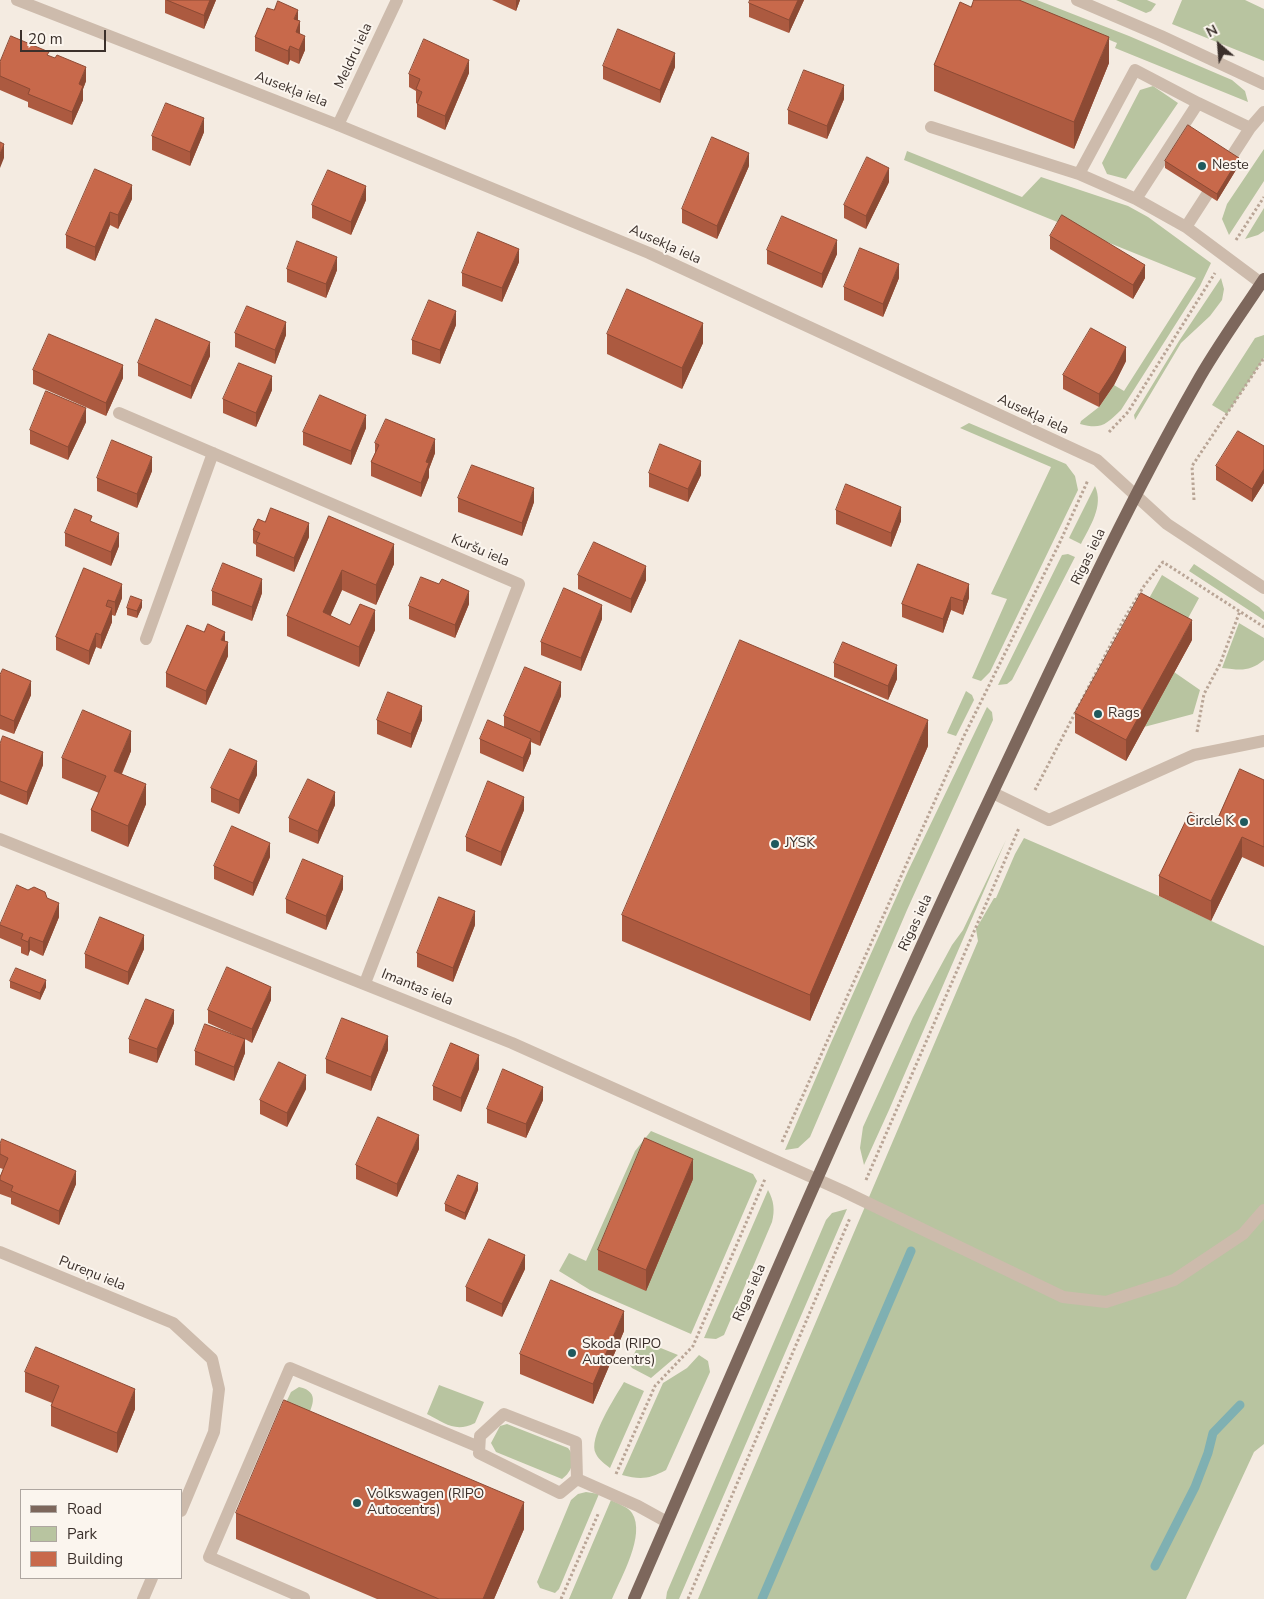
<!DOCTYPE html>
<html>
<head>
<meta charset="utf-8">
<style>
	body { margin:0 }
	#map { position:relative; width:1264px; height:1599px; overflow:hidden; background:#f4ebe1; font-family:"Nunito Sans",sans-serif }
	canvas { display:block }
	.legend { position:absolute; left:20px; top:1489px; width:162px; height:90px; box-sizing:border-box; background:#fbf5ee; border:1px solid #aea6a0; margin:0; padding:6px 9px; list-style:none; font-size:15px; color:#3b302b }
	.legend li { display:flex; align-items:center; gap:10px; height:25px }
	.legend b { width:25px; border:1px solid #aea6a0 }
	.north { position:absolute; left:1194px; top:20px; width:50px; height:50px; -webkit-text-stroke:4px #fbf5ee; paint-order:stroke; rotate:333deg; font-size:14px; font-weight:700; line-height:20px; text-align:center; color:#3b302b }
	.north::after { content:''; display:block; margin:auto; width:18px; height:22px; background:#3b302b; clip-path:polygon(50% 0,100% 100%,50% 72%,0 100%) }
	.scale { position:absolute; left:20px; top:30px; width:86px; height:22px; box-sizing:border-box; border:2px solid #3b302b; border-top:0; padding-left:6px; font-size:15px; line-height:18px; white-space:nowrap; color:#3b302b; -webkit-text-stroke:4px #fbf5ee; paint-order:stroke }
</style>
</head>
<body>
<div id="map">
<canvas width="1264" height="1599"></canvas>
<ul class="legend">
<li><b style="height:6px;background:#7d675c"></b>Road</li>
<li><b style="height:14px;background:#b8c4a0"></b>Park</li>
<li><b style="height:14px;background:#c8694b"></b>Building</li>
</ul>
<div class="north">N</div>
<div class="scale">20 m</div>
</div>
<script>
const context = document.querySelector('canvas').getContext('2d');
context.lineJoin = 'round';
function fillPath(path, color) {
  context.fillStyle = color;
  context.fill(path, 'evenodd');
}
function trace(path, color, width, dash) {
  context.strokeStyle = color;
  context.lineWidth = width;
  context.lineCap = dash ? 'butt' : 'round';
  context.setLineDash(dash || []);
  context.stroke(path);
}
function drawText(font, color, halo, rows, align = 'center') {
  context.font = font + ' "Nunito Sans",sans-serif';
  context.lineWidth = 4;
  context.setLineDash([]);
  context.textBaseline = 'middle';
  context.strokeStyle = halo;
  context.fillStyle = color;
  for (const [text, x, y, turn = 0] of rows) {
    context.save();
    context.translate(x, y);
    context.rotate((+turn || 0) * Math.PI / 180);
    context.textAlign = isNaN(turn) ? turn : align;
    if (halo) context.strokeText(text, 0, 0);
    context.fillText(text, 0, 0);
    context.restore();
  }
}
fillPath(new Path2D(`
	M1012 0H1037L1129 36 1232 80 1245 91 1248 102 1115 48 1117 43Z
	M1116 0H1147L1156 4 1151 11 1146 13Z
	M1182 0H1245L1264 9V61L1172 24Z
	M1153 86 1178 103 1126 179 1107 174 1102 163 1140 90Z
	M1264 149V181L1229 235 1222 219 1227 204Z
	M907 151 1022 197 1041 177 1128 206 1148 217 1211 263 1200 286 1121 410C1106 424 1102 430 1080 424L1081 421 1099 407 1114 385 1124 391 1196 278 904 160Z
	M1264 208V231L1258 235 1245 239Z
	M1221 278 1224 289 1222 300 1210 316 1181 343 1135 420 1134 415 1179 341Z
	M1264 335V358L1227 414 1212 405 1255 338Z
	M969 423 1066 464 1075 476 1078 490 990 672 981 681 972 678 1007 599 991 594 1051 467 960 428Z
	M1095 486C1104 506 1090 526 1081 544L1069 538Z
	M1068 554 1075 557 1012 680 1007 684 998 685 1062 555Z
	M1194 564 1259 607 1264 612V620L1189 571Z
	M1162 575 1199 598 1186 622 1147 602Z
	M1239 623 1264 638V660C1249 672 1241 670 1222 668Z
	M1174 672 1200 690 1193 714 1144 727Z
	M966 691 972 695 974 700 956 736 947 733Z
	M987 707 992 712 993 720 907 910 810 1137 798 1148 785 1150 830 1045 908 871Z
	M1024 838 1159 896 1264 946V1444L1254 1452 1186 1599H698L978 941 976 929 994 898H996L1015 854Z
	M1006 840 889 1110 864 1165 860 1148 863 1127 913 1017 952 945 963 930Z
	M651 1131 753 1174 757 1181 691 1334 590 1290 559 1271 569 1253 586 1261 635 1151Z
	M768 1190C774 1201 775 1210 772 1222L724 1335 716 1339 704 1338Z
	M847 1209 679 1599H666L667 1592 826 1220 832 1213Z
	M641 1340 678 1355 651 1378 632 1368 629 1364Z
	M699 1355 708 1361 710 1372 666 1470C649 1479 641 1480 622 1475L663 1383 687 1368Z
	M624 1382 644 1391 610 1468C605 1464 599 1460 596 1454 587 1439 616 1396 624 1382Z
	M439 1385 484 1402 475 1423C455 1433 445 1423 427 1414Z
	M299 1387C322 1392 311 1408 305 1423L281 1413 291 1392Z
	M507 1424 568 1448C577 1458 572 1472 562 1479L496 1452 491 1443 500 1426Z
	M586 1492 599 1494 559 1589 555 1593 540 1588 537 1582 571 1500 578 1494Z
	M611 1500C617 1503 628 1507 632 1513 646 1535 621 1577 612 1599H569Z`), '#b8c4a0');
trace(new Path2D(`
	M1155 1566 1195 1487 1208 1453 1213 1433 1240 1405
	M762 1599 911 1251`), '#7fb0b2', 9);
trace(new Path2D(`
	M1236 240 1264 197
	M1109 432 1128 412 1215 273
	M1194 500 1192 466 1264 358
	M1197 732 1204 694 1220 664 1240 611
	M1035 790 1124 619 1144 586 1163 562 1264 627
	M782 1142 963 738 1060 542 1088 480
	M866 1180 1019 828
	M616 1474 655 1386 693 1346 765 1179
	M561 1599 599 1512
	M688 1599 850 1218`), '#b9a596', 3, [2.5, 2.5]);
trace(new Path2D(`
	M17 0 338 125 649 253 1097 460 1167 524 1264 588
	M1077 0 1161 36 1264 84
	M338 125 397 0
	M931 127 1079 174 1136 199 1198 103 1250 128
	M1079 174 1135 70 1198 103
	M1136 199 1186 227 1261 283
	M1186 227 1250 128 1264 112
	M119 413 519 584 365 983
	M146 639 213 453
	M993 793 1049 820 1194 755 1264 741
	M0 839 512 1043 843 1191 1063 1297 1106 1302 1174 1280 1243 1234 1264 1210
	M0 1252 173 1323 212 1359 219 1389 214 1432 181 1511
	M577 1479 576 1442 504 1414 480 1436 479 1453 560 1493 577 1479 638 1506 667 1522
	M304 1598 209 1557 290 1368 479 1447
	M143 1599 152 1578`), '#cdbbac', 12);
trace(new Path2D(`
	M634 1599C753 1325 871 1050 999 779 1062 646 1123 512 1196 384 1216 348 1241 314 1264 279`), '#7d675c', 12);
fillPath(new Path2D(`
	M165 0H216L204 29 165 13Z
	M492 0H520L516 11Z
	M804 0 789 33 749 17V3Z
	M971 7 1109 63 1074 149 934 91V65Z
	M274 10 298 20 300 34 305 50 299 64 290 60 288 65 255 51V37Z
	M49 56 86 81 83 89V100L72 125 28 107V102L0 90V62Z
	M603 66 675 67 660 103 603 79Z
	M469 73 445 130 417 117V103H416V91L409 87V74Z
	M844 99 827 139 788 124V110Z
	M204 132 190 166 152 150V136Z
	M1165 161 1239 165 1217 201 1165 168Z
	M749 166 717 239 682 223V209Z
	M889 182 866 229 844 218V205Z
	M132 199 118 229 110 225 95 261 66 248V235Z
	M366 200 351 235 312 218V205Z
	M1050 236 1145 278 1133 299 1050 249Z
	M767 250 837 254 822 288 767 264Z
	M519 262 502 302 462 286V273Z
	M287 269 337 270 326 298 287 282Z
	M899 278 883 317 844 300V287Z
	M456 325 440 364 412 354V340Z
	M235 333 286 335 275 364 235 347Z
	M607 334 703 343 682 389 607 354Z
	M210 356 191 399 138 376V363Z
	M1126 361 1114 385 1099 407 1063 389V375Z
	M33 370 123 378 106 416 33 384Z
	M272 390 256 427 223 413V399Z
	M86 422 68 460 30 444V430Z
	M366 428 351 465 303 445V432Z
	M375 443 435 453 429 469V477L421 497 371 476V462L375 453Z
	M1264 446V483L1252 502 1216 480V466Z
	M152 471 137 508 97 491V478Z
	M649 473 701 475 688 502 649 487Z
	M458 498 534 502 522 536 458 512Z
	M836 510 901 521 891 547 836 524Z
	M329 516 394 564 376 605 342 590 330 616 350 625 375 630 359 667 287 636V616Z
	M92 522 119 546 111 566 65 546V533Z
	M265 522 309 537 294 572 256 556V545L253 543V530Z
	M918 564 969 598 963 615 951 610 943 633 902 617V604Z
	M84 568 122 598 115 616 112 615V622L101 649 96 647 89 665 56 650V637Z
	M578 575 646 580 631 613 578 589Z
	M212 591 262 593 252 621 212 605Z
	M469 604 455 638 409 619V606Z
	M142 607 137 618 127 615V608Z
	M602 619 581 671 541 655V642Z
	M1192 640 1126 761 1075 733V713Z
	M225 641 228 656 206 705 166 687V673Z
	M834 663 897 679 888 700 834 677Z
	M0 675 31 695 14 734 0 729Z
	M561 696 540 746 531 742V753L523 772 480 753V739L504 727V716Z
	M377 720H422L411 748 377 734Z
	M0 744 43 765 27 805 0 794Z
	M928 746 810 1021 622 941V915Z
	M131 751 122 774 146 804 128 847 91 831V810L99 793 62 778V758Z
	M257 775 239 814 211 802V788Z
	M1264 780V867L1242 857 1211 921 1159 896V876Z
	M335 805 318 844 289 832V818Z
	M524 810 501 866 466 851V837Z
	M270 857 253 896 214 879V866Z
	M343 889 326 930 286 913V899Z
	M47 898 59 917 43 956 30 950 28 956 21 953V947L0 938V924Z
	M475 925 453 982 417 967V953Z
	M144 949 128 985 85 968V954Z
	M10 981 46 987 40 1000 10 988Z
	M271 1000 252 1043 245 1039V1053L234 1081 195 1065V1051L237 1036 208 1023V1010Z
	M174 1023 157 1063 129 1053V1039Z
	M388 1050 371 1091 326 1073V1059Z
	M479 1069 461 1112 433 1100V1086Z
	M306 1089 287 1127 260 1114V1100Z
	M543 1100 526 1138 487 1123V1109Z
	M0 1144 76 1184 59 1225 11 1204V1198L0 1194V1177L3 1169 0 1168Z
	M419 1149 397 1197 356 1179V1165Z
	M693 1179 646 1291 598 1270V1250Z
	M478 1190 465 1220 445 1211V1204Z
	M525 1269 502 1317 466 1301V1287Z
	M624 1331 593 1404 520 1374V1354Z
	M25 1372 135 1409 117 1453 51 1426V1406L52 1403 25 1392Z
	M236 1513 524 1529 494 1599H377L236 1539Z`), '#ac5a40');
fillPath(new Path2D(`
	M210 0H216L204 29V15Z
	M516 0H520L516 11Z
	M798 0H804L789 33V20Z
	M298 10V24L294 19Z
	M300 21V35L296 32Z
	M305 36V50L299 64V50Z
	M1109 37V63L1074 149V122Z
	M290 46V60L288 65V51Z
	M675 53V67L660 103V90Z
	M469 60V73L445 130V116Z
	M86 67V81L83 89V100L72 125V112L79 84Z
	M844 85V99L827 139V126Z
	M204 118V132L190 166V152Z
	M4 144V158L0 168V154Z
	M749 153V166L717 239V226Z
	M1239 158V165L1217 201V194Z
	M889 168V182L866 229V216Z
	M132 185V199L118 229V215Z
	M366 186V200L351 235V222Z
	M110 212V225L95 261V247Z
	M837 240V254L822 288V274Z
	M519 249V262L502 302V288Z
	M337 257V270L326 298V284Z
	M899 264V278L883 317V304Z
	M1145 265V278L1133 299V285Z
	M456 311V325L440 364V350Z
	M286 322V335L275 364V350Z
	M703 323V343L682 389V368Z
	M210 342V356L191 399V386Z
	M1126 347V361L1114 385 1099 407V394Z
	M123 365V378L106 416V403Z
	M272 376V390L256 427V413Z
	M86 408V422L68 460V447Z
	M366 415V428L351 465V451Z
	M435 439V453L429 469V477L421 497V483L426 462Z
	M152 457V471L137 508V494Z
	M701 461V475L688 502V489Z
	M1264 469V483L1252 502V489Z
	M534 488V502L522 536V523Z
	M901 507V521L891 547V533Z
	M309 523V537L294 572V558Z
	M119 533V546L111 566V552Z
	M394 544V564L376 605V585Z
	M646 566V580L631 613V599Z
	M342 570V590L323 633V612Z
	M262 579V593L252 621V607Z
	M122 584V598L115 616V602Z
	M969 584V598L963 615V601Z
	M469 591V604L455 638V625Z
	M951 597V610L943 633V619Z
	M142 600V607L137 618V611Z
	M602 605V619L581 671V658Z
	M112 608V622L101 649V635Z
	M375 610V630L359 667V647Z
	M1192 620V640L1126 761V740Z
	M225 632V646L221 640Z
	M96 633V647L89 665V651Z
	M228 642V656L206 705V691Z
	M897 665V679L888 700V686Z
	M31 681V695L14 734V721Z
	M561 682V696L540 746V732Z
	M422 706V720L411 748V734Z
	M928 720V746L810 1021V995Z
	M131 731V751L114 791V771Z
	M531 739V753L523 772V758Z
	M43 752V765L27 805V792Z
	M257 761V775L239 814V800Z
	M146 784V804L128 847V826Z
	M335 792V805L318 844V831Z
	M524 797V810L501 866V852Z
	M1242 837V857L1211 921V901Z
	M270 843V857L253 896V883Z
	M343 876V889L326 930V916Z
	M59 903V917L43 956V942Z
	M475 911V925L453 982V968Z
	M144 935V949L128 985V972Z
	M30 937V950L28 956V942Z
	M46 980V987L40 1000V993Z
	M271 987V1000L252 1043V1029Z
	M174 1010V1023L157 1063V1049Z
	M388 1036V1050L371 1091V1077Z
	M245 1039V1053L234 1081V1067Z
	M479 1055V1069L461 1112V1098Z
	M306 1075V1089L287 1127V1113Z
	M543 1087V1100L526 1138V1124Z
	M419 1135V1149L397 1197V1184Z
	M693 1159V1179L646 1291V1270Z
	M76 1171V1184L59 1225V1211Z
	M478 1183V1190L465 1220V1213Z
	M525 1255V1269L502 1317V1304Z
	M624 1311V1331L593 1404V1384Z
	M135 1389V1409L117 1453V1433Z
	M524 1502V1529L494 1599H483Z`), '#8c4a34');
const building = new Path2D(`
	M167 0H210L204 15Z
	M750 0H798L789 20 749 3Z
	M974 0H1019L1109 37 1074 122 934 65 960 2 971 7Z
	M278 1 298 10 294 19 300 21 296 32 305 36 299 50 290 46 288 51 255 37 267 8 274 10Z
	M618 29 675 53 660 90 603 66Z
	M11 36 49 52 47 55 55 58 57 55 86 67 79 84 83 86 72 112 28 94 30 89 0 76V62Z
	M424 39 469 60 445 116 417 104 422 92 416 89 420 79 409 74Z
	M804 70 844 85 827 126 788 110Z
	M166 103 204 118 190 152 152 136Z
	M1188 125 1239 158 1217 194 1165 161Z
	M712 137 749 153 717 226 682 209Z
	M0 142 4 144 0 154Z
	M867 157 889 168 866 216 844 205Z
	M95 169 132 185 118 215 110 212 95 247 66 235Z
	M328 170 366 186 351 222 312 205Z
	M1062 215 1145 265 1133 285 1050 236Z
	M782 216 837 240 822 274 767 250Z
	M478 232 519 249 502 288 462 273Z
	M297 241 337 257 326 284 287 269Z
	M860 248 899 264 883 304 844 287Z
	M627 289 703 323 682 368 607 334Z
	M429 300 456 311 440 350 412 340Z
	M247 306 286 322 275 350 235 333Z
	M156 319 210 342 191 386 138 363Z
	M1091 328 1126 347 1114 371 1099 394 1063 375Z
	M49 334 123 365 106 403 33 370Z
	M239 363 272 376 256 413 223 399Z
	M46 391 86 408 68 447 30 430Z
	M320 395 366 415 351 451 303 432Z
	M386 419 435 439 426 462 429 463 421 483 371 462 379 445 375 443Z
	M1238 431 1264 446V469L1252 489 1216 466Z
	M112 440 152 457 137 494 97 478Z
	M660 444 701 461 688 489 649 473Z
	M472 465 534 488 522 523 458 498Z
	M846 484 901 507 891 533 836 510Z
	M271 508 309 523 294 558 256 542 260 533 253 530 258 519 265 522Z
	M75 509 92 516 90 521 119 533 111 552 65 533Z
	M329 516 394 544 376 585 342 570 323 612 350 625 360 604 375 610 359 647 287 616Z
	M594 542 646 566 631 599 578 575Z
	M223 563 262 579 252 607 212 591Z
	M918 564 969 584 963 601 951 597 943 619 902 604Z
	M84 568 122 584 115 602 108 600 106 606 112 608 101 635 96 633 89 651 56 637Z
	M421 577 439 584 442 579 469 591 455 625 409 606Z
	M564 588 602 605 581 658 541 642Z
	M1141 593 1192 620 1126 740 1075 713Z
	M131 596 142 600 137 611 127 608Z
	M208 624 225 632 221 640 228 642 206 691 166 673 187 625 204 632Z
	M740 640 928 720 810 995 622 915Z
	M843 642 897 665 888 686 834 663Z
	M525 667 561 682 540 732 504 716Z
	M3 669 31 681 14 721 0 715V675Z
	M388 692 422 706 411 734 377 720Z
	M83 710 131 731 114 771 146 784 128 826 91 810 106 776 62 758Z
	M488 720 531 739 523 758 480 739Z
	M3 736 43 752 27 792 0 781V744Z
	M230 749 257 761 239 800 211 788Z
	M1240 769 1264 780V847L1242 837 1211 901 1159 876 1190 812 1215 824Z
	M308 779 335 792 318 831 289 818Z
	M488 781 524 797 501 852 466 837Z
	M232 826 270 843 253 883 214 866Z
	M303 859 343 876 326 916 286 899Z
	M17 885 28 890 34 887 45 892 47 898 59 903 43 942 30 937 28 942 21 939 23 934 0 925Z
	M439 897 475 911 453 968 417 953Z
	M100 917 144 935 128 972 85 954Z
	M227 967 271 987 252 1029 208 1010Z
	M16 968 46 980 40 993 10 981Z
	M146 999 174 1010 157 1049 129 1039Z
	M342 1018 388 1036 371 1077 326 1059Z
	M205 1024 245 1039 234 1067 195 1051Z
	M451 1043 479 1055 461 1098 433 1086Z
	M279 1062 306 1075 287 1113 260 1100Z
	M503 1069 543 1087 526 1124 487 1109Z
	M378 1117 419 1135 397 1184 356 1165Z
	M645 1138 693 1159 646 1270 598 1250Z
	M2 1139 76 1171 59 1211 11 1191 13 1186 0 1180V1177L8 1158 0 1154V1144Z
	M458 1175 478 1183 465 1213 445 1204Z
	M489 1239 525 1255 502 1304 466 1287Z
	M551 1280 624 1311 593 1384 520 1354Z
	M36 1347 135 1389 117 1433 51 1406 59 1386 25 1372Z
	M284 1400 524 1502 483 1599H439L236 1513Z`);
fillPath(building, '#c8694b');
trace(building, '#8c4a34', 1);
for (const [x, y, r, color] of [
	[1202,166,5,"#1f5a5e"],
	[1098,714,5,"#1f5a5e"],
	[1244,822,5,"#1f5a5e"],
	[775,844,5,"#1f5a5e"],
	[572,1353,5,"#1f5a5e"],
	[357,1503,5,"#1f5a5e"]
]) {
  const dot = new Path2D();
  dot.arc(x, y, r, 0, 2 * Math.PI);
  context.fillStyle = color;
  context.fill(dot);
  trace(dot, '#fbf5ee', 2);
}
drawText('14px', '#3b302b', '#fbf5ee', [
	["Meldru iela",354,56,-65],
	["Ausekļa iela",291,90,21],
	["Ausekļa iela",665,245,24],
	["Ausekļa iela",1033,415,25],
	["Kuršu iela",480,551,23],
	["Rīgas iela",1089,557,-64],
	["Rīgas iela",916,923,-65],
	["Imantas iela",417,988,22],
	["Pureņu iela",92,1274,22],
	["Rīgas iela",750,1293,-66]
]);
drawText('14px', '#3b302b', '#fbf5ee', [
	["Neste",1212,166],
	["Rags",1108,714],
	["Circle K",1234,822,"right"],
	["JYSK",785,844],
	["Skoda (RIPO",582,1345],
	["Autocentrs)",582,1361],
	["Volkswagen (RIPO",367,1495],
	["Autocentrs)",367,1511]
], 'left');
</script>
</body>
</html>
